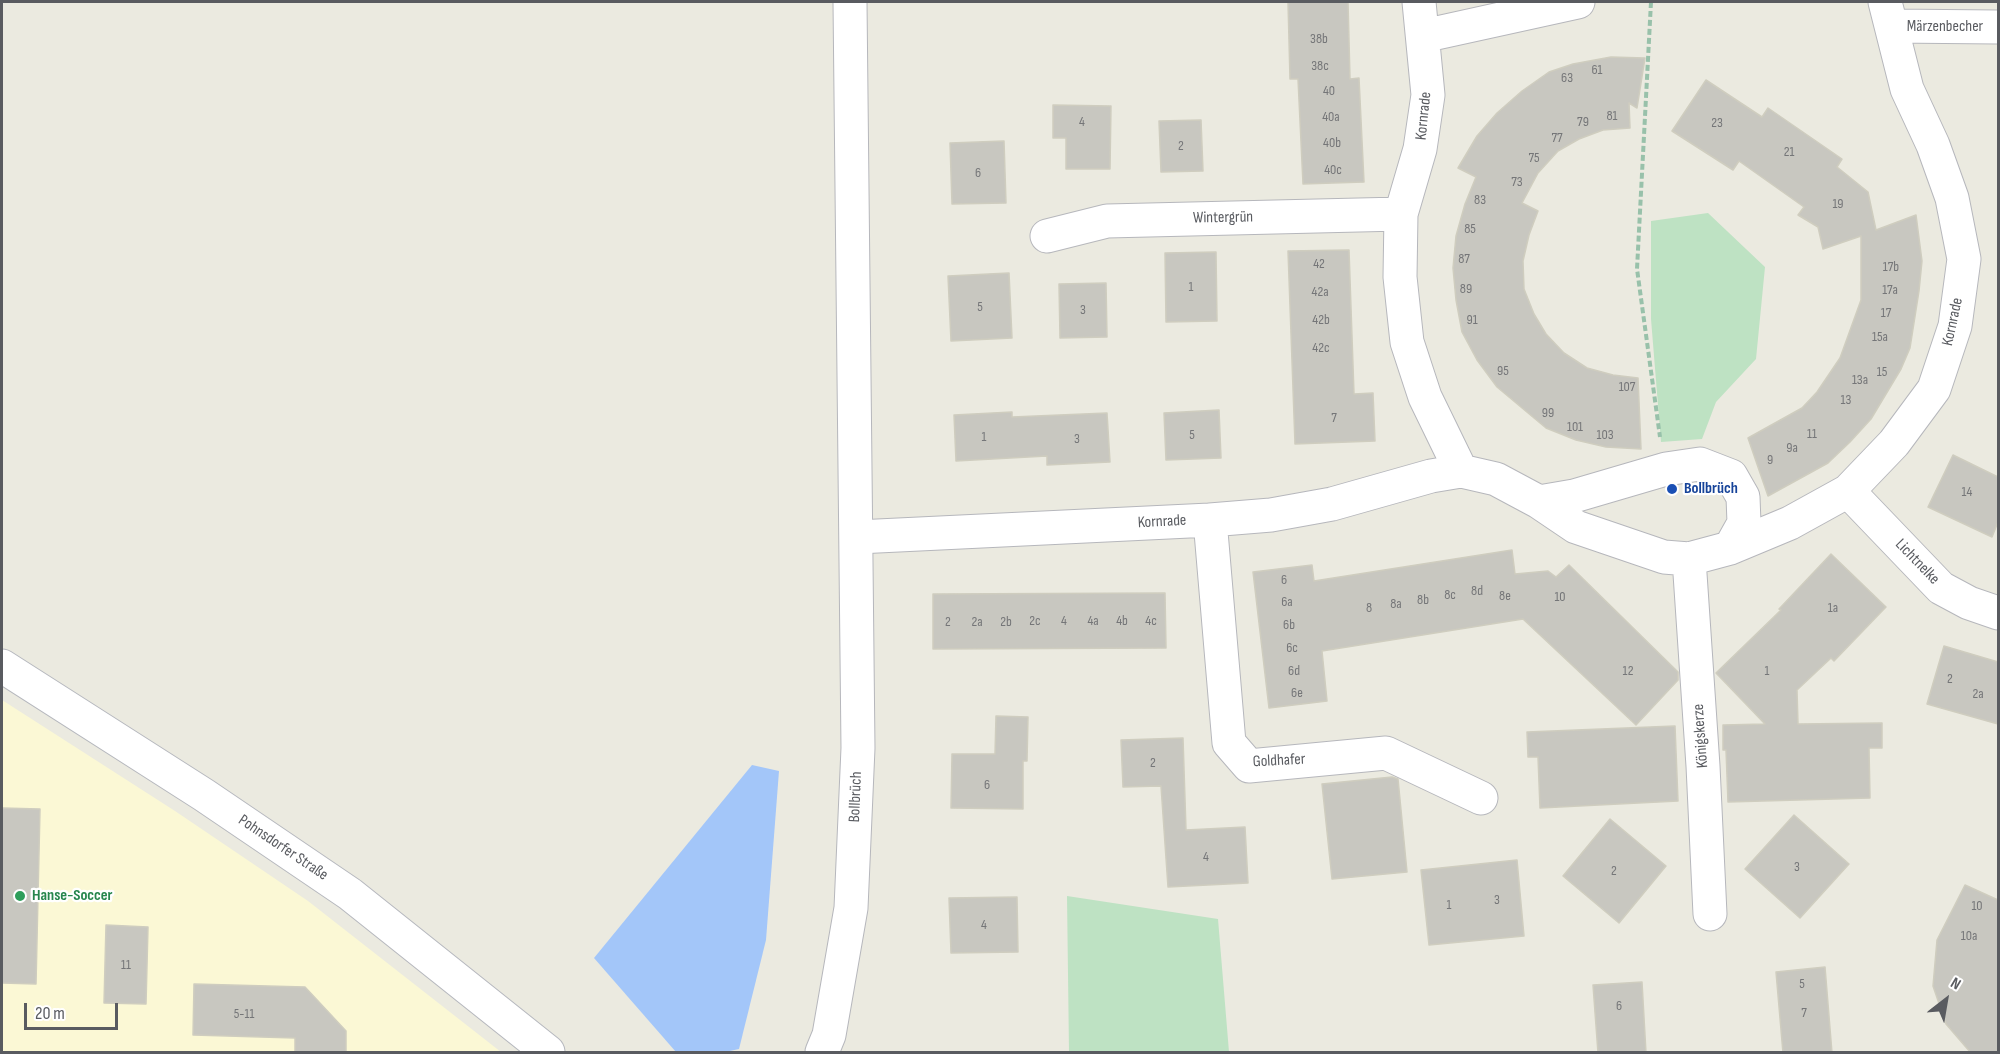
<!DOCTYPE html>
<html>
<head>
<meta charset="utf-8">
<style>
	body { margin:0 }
	#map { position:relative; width:2000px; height:1054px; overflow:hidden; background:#ebeae0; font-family:"Sofia Sans Condensed",sans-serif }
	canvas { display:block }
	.frame { position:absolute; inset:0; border:3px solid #595b60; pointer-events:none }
	.north { position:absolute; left:1916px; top:970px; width:60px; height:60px; -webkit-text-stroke:4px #fff; paint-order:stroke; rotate:31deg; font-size:16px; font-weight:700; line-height:24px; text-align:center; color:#595b60 }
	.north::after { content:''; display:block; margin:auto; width:21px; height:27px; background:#595b60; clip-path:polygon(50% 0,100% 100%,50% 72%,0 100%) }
	.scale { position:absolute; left:24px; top:1003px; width:94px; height:27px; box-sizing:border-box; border:3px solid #595b60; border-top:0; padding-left:8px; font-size:18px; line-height:21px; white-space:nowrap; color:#595b60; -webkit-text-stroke:4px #fff; paint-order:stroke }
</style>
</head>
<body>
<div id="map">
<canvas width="2000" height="1054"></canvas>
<div class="frame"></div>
<div class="north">N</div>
<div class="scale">20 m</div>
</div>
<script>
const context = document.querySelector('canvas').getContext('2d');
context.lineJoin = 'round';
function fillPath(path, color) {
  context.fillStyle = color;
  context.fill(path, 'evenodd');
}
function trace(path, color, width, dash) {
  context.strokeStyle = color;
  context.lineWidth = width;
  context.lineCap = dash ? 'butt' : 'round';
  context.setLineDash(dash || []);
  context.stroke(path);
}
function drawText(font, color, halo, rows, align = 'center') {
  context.font = font + ' "Sofia Sans Condensed",sans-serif';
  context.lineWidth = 4.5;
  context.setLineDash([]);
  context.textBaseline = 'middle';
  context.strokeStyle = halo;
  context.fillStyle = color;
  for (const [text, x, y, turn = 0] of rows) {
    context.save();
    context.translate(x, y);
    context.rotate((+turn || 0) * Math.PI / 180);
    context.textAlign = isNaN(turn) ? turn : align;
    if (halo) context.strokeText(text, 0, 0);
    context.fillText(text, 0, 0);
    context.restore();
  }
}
fillPath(new Path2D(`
	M2 700 175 811 308 901 501 1052H2Z`), '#fbf8d5');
fillPath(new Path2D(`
	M1708 213 1765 267 1756 359 1716 402 1702 439 1661 442 1651 319V221Z
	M1067 896 1218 919 1229 1052H1069Z`), '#bee2c3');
fillPath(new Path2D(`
	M752 765 779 771 766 940 739 1049 725 1052H676L594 958Z`), '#a3c6f9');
const building = new Path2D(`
	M1288 2H1348L1350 79 1359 78 1364 182 1303 184 1298 79H1290Z
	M1611 57 1645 58 1637 108 1629 103 1630 128 1603 130 1579 139 1558 151 1538 173 1522 203 1538 211 1529 235 1523 261 1524 289 1534 314 1546 334 1564 353 1587 368 1613 375 1638 378 1641 449 1606 447 1576 440 1546 428 1497 387 1477 360 1462 332 1456 300 1453 268 1456 236 1465 204 1476 177 1458 168 1477 136 1497 113 1522 91 1549 72 1573 64Z
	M1706 80 1762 117 1768 108 1842 159 1837 167 1868 192 1876 230 1916 215 1922 261 1919 291 1910 348 1901 369 1871 419 1850 442 1828 463 1768 496 1748 438 1802 408 1817 392 1840 358 1861 300V236L1823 249 1818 227 1798 215 1804 207 1739 161 1733 170 1672 131Z
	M1053 105 1111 106 1110 169H1066V138H1053Z
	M1201 120 1203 171 1161 172 1159 121Z
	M1004 141 1006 203 952 204 950 143Z
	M1349 250 1354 394 1373 393 1375 441 1295 444 1288 251Z
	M1216 252 1217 321 1166 322 1165 253Z
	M1009 273 1012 338 951 341 948 276Z
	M1106 283 1107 337 1060 338 1059 284Z
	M1219 410 1221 458 1166 460 1164 413Z
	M1012 412V417L1107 413 1110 462 1047 465V456L956 461 954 415Z
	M1953 455 1998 477V522L1992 537 1928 507Z
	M1512 550 1515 574 1548 571 1556 577 1569 565 1678 672V680L1636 725 1523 619 1322 651 1327 701 1269 708 1253 572 1312 565 1314 581Z
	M1831 554 1886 607 1834 661 1831 658 1797 690 1798 724 1882 723V748H1869L1870 798 1728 802 1726 750H1723V725L1765 724 1716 673 1781 610 1779 609Z
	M1165 593 1166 648 933 649V594Z
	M1944 646 1998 662V724L1927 704Z
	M996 716 1028 717 1027 761H1023V809L951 808 952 754H995Z
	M1675 726 1678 801 1540 808 1538 757H1528L1527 732Z
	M1183 738 1186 830 1245 827 1248 883 1168 887 1161 786 1123 787 1121 740Z
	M1392 777 1398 779 1407 872 1332 879 1322 784Z
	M2 808 40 809 36 984 2 983Z
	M1794 815 1849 864 1800 918 1745 869Z
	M1610 819 1666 866 1619 923 1563 876Z
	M1517 860 1524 936 1429 945 1421 870Z
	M1965 885 1998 900V1053H1971L1946 1024 1933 986 1937 940Z
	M1017 897 1018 952 951 953 949 898Z
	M106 925 148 927 146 1004 104 1003Z
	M1825 967 1832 1053H1783L1776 972Z
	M1642 982 1646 1053H1598L1593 985Z
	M194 984 305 987 346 1031V1053H295V1038L193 1035Z`);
fillPath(building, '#c8c7c0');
trace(building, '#cfcdbf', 1.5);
const minor = new Path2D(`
	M1419 2 1428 95 1420 149 1401 214 1400 277 1407 342 1425 397 1461 471
	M1891 26 1998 27
	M1423 36 1578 2
	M1047 236 1107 221 1401 214
	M1848 491 1941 588 1969 603 1998 613
	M1539 502 1574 496 1666 469 1700 464 1731 476 1743 497 1744 523 1730 548
	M1210 520 1229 743 1249 766 1386 753 1481 798
	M857 537 1210 520 1271 515 1332 504 1431 476 1461 471 1496 479 1539 502 1576 527 1664 557 1689 559 1730 548 1790 523 1848 491 1894 443 1934 389 1955 326 1964 259 1952 198 1933 145 1907 89 1885 2
	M1689 559 1703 766 1710 914`);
const tertiary = new Path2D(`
	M822 1052 829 1035 851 908 858 748 850 2`);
const secondary = new Path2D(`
	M2 666 204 795 350 894 548 1052`);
trace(minor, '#b6b7bc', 35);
trace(tertiary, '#b6b7bc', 35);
trace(secondary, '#b6b8be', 35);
trace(new Path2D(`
	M1651 2 1637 269 1660 437`), '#98c1aa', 4, [6, 3]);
trace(minor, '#fff', 33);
trace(tertiary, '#fff', 33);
trace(secondary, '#fff', 33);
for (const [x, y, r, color] of [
	[1672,489,6,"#1a4fb4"],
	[20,896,6,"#2e9e5b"]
]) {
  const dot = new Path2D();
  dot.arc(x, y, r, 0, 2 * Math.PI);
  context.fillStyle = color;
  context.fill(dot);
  trace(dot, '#fff', 2);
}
drawText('14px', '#757678', null, [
	["38b",1319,39],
	["38c",1320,66],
	["61",1597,70],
	["63",1567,78],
	["40",1329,91],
	["81",1612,116],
	["40a",1331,117],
	["4",1082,122],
	["79",1583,122],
	["23",1717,123],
	["77",1557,138],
	["40b",1332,143],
	["2",1181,146],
	["21",1789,152],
	["75",1534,158],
	["40c",1333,170],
	["6",978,173],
	["73",1517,182],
	["83",1480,200],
	["19",1838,204],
	["85",1470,229],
	["87",1464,259],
	["42",1319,264],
	["17b",1891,267],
	["1",1191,287],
	["89",1466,289],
	["17a",1890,290],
	["42a",1320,292],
	["5",980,307],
	["3",1083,310],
	["17",1886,313],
	["42b",1321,320],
	["91",1472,320],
	["15a",1880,337],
	["42c",1321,348],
	["95",1503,371],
	["15",1882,372],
	["13a",1860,380],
	["107",1627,387],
	["13",1846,400],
	["99",1548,413],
	["7",1334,418],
	["101",1575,427],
	["11",1812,434],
	["5",1192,435],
	["103",1605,435],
	["1",984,437],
	["3",1077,439],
	["9a",1792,448],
	["9",1770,460],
	["14",1967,492],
	["6",1284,580],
	["8d",1477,591],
	["8c",1450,595],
	["8e",1505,596],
	["10",1560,597],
	["8b",1423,600],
	["6a",1287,602],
	["8a",1396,604],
	["8",1369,608],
	["1a",1833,608],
	["2c",1035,621],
	["4",1064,621],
	["4a",1093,621],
	["4b",1122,621],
	["4c",1151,621],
	["2",948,622],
	["2a",977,622],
	["2b",1006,622],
	["6b",1289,625],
	["6c",1292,648],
	["6d",1294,671],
	["12",1628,671],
	["1",1767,671],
	["2",1950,679],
	["6e",1297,693],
	["2a",1978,694],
	["2",1153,763],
	["6",987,785],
	["4",1206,857],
	["3",1797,867],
	["2",1614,871],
	["3",1497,900],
	["1",1449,905],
	["10",1977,906],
	["4",984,925],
	["10a",1969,936],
	["11",126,965],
	["5",1802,984],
	["6",1619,1006],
	["7",1804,1013],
	["5-11",244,1014]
]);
drawText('16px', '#595b60', '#fff', [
	["Märzenbecher",1945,27],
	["Kornrade",1424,116,-84],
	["Wintergrün",1223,218,-1],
	["Kornrade",1953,322,-78],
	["Kornrade",1162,522,-3],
	["Lichtnelke",1917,562,46],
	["Königskerze",1701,736,-94],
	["Goldhafer",1279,761,-3],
	["Bollbrüch",856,797,-88],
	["Pohnsdorfer Straße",283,848,34]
]);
drawText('bold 16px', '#164399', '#fff', [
	["Bollbrüch",1684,489]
], 'left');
drawText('bold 16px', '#27864d', '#fff', [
	["Hanse-Soccer",32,896]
], 'left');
</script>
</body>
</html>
